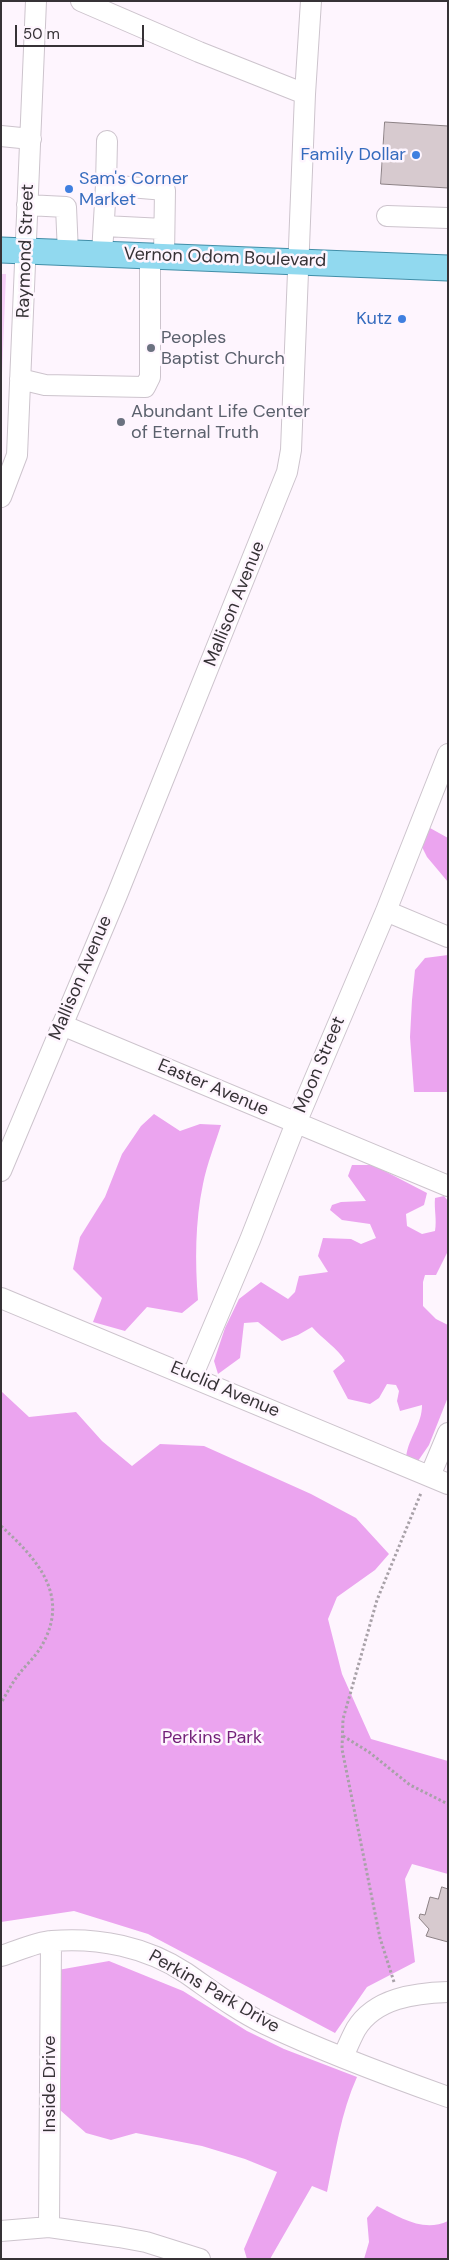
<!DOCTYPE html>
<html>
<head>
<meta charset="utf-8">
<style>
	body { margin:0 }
	#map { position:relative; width:449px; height:2260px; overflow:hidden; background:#fef5fe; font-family:"DM Sans",sans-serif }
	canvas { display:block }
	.frame { position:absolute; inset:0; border:2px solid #363236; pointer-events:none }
	.scale { position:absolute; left:15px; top:25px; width:129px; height:22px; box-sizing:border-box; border:2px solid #363236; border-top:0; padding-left:6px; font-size:15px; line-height:18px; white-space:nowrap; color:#363236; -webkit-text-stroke:4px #fef5fe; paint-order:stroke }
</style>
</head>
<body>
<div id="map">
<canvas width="449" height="2260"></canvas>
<div class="frame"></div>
<div class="scale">50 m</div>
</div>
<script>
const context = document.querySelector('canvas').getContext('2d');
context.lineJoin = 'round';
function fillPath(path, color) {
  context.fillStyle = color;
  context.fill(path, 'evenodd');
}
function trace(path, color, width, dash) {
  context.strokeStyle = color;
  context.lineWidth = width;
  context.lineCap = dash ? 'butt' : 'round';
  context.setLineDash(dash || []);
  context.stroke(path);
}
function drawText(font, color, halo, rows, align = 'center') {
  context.font = font + ' "DM Sans",sans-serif';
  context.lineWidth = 5;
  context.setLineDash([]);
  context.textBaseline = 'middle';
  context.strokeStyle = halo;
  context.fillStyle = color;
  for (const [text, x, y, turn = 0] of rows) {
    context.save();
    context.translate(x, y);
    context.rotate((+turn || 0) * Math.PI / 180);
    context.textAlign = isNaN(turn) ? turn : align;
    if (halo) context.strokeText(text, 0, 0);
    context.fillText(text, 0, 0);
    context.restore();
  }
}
fillPath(new Path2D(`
	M1 274H6L1 400Z`), '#f6cef7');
fillPath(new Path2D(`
	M430 828 448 838V882L427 857 419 841Z
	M448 955V1092H414L410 1037 412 1000 415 970 425 958Z
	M154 1114 180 1131 200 1124 221 1125C215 1144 207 1164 203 1184 195 1222 195 1262 198 1300L182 1313 147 1307 125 1331 93 1322 102 1298 73 1269 80 1237 105 1197 122 1154 141 1126Z
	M352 1165H373L427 1193 424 1205 406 1214 407 1226 422 1234 435 1231C437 1219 434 1210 435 1198L444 1196 448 1201V1251L436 1275H425L423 1282V1306L436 1319 448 1325V1397L429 1445 418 1461 406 1457C409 1436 422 1425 422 1405L400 1411 397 1401 399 1391 396 1385 387 1384 379 1398 370 1404 348 1399 333 1371 345 1361C338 1348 322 1339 312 1327L298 1335 282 1341 258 1322 244 1323 240 1358 218 1374 214 1361 225 1328 239 1299 261 1282 288 1299 295 1292 299 1276 328 1272 318 1256 323 1238 351 1239 361 1244 376 1238 370 1224 342 1220 330 1210 332 1205 341 1202 366 1201 348 1176Z
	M1 1391 29 1417 76 1412 102 1441 132 1466 160 1444 204 1446 311 1494 356 1518 389 1554 375 1570 337 1597 328 1619 342 1674 371 1739 448 1761V1874L412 1864 405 1879 415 1962 367 1987 335 2033 148 1934 74 1911 1 1922Z
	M109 1961 183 1991 247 2031 284 2049 357 2077C341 2112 335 2154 327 2192L312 2186 270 2259H247L244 2249 277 2172 245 2159 202 2146 136 2133 111 2140 86 2133 60 2110 55 2077 58 1970Z
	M377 2206C400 2217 423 2233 448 2221V2259H364L369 2242 367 2218Z`), '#eba4ef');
const building = new Path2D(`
	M385 122 448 126V188L381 184Z
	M442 1887 448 1889V1942L426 1936 429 1929 419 1918 420 1914 425 1915 430 1897 438 1899Z`);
fillPath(building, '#d7cacf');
trace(building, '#8c8185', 1);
const minor = new Path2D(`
	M81 1 199 52 305 94
	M1 136 31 139
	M106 185 107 141
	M27 205 66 207 68 253
	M387 216 448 218
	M104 226 164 229
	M102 254 106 185 165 190 164 256
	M20 379 45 385 145 387 150 377V255
	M1 497 17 455 36 1
	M386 911 448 937
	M62 1025 448 1186
	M1 1171 117 895 287 472 291 450 305 94 311 1
	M1 1298 448 1484
	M192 1377 250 1240 296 1123 386 911 448 754
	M430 1476 448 1433
	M1 1956C17 1951 36 1942 52 1941 98 1937 147 1947 186 1973 212 1991 236 2010 265 2024 324 2052 386 2075 448 2097
	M343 2057C347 2048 351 2038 356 2029 375 1998 415 1993 448 1992
	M49 2227 51 1941
	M1 2231 49 2227 119 2237 146 2242 200 2259`);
const major = new Path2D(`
	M1 250 448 268`);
trace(minor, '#cdc4cd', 22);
trace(major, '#418ea8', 27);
trace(new Path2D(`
	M1 1526C38 1560 71 1596 41 1647 35 1657 26 1665 19 1674 12 1683 7 1693 1 1703
	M343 1736 369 1752 410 1785 448 1804
	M394 1982 380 1938 342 1749 343 1719 377 1600 421 1493`), '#a8a1a8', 3, [2.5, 2.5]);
trace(minor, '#fff', 20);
trace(major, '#91d9ef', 25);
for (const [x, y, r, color] of [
	[416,155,5,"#3f7fe0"],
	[69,189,5,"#3f7fe0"],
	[402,319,5,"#3f7fe0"],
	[151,348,5,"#6b7280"],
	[121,422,5,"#6b7280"]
]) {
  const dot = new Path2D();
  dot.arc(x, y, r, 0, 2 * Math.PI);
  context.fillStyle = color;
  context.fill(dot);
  trace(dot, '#fef5fe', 2);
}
drawText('18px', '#366cbe', '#fef5fe', [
	["Family Dollar",406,155],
	["Sam's Corner",79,179,"left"],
	["Market",79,200,"left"],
	["Kutz",392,319]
], 'right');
drawText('18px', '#363236', '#fef5fe', [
	["Raymond Street",26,251,-88],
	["Vernon Odom Boulevard",225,258,2],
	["Mallison Avenue",235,604,-68],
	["Mallison Avenue",81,978,-67],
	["Moon Street",320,1065,-67],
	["Easter Avenue",213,1088,23],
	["Euclid Avenue",225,1390,23],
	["Perkins Park Drive",214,1992,30],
	["Inside Drive",50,2084,-90]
]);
drawText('18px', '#5b616d', '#fef5fe', [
	["Peoples",161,338],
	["Baptist Church",161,359],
	["Abundant Life Center",131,412],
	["of Eternal Truth",131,433]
], 'left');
drawText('18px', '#721f78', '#fef5fe', [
	["Perkins Park",212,1738]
]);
</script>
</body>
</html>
